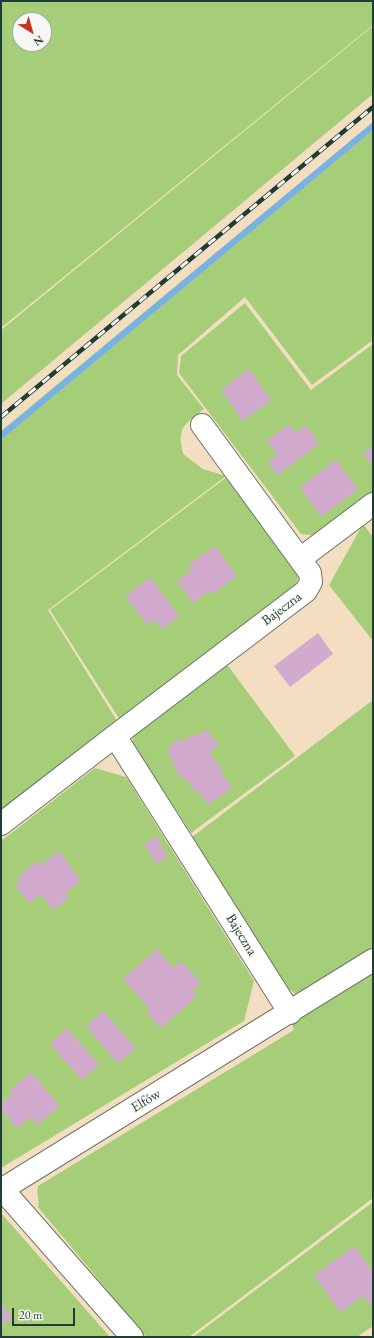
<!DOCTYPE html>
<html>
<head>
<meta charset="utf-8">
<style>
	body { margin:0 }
	#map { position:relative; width:374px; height:1338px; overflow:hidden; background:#f3dec2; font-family:"EB Garamond",serif }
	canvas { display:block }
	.frame { position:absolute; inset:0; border:2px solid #1f3d34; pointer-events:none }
	.north { position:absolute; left:12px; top:12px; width:40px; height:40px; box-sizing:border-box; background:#f6f6f2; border:1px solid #a0aca6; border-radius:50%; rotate:143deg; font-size:11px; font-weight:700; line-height:16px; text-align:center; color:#1f3d34 }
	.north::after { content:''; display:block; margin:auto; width:14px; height:18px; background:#c8321e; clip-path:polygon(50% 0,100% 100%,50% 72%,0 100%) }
	.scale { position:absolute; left:12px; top:1308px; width:63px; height:18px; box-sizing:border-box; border:2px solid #1f3d34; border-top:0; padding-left:5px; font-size:12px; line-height:14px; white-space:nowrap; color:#1f3d34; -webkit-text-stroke:3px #f6f6f2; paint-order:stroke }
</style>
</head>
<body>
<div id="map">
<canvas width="374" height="1338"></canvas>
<div class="frame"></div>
<div class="north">N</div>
<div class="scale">20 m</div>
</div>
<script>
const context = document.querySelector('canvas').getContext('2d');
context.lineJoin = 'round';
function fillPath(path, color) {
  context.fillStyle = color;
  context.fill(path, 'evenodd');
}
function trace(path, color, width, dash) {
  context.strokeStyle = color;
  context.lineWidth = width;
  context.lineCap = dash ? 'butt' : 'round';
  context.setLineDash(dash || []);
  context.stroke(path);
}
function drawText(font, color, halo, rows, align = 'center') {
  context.font = font + ' "EB Garamond",serif';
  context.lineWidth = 3;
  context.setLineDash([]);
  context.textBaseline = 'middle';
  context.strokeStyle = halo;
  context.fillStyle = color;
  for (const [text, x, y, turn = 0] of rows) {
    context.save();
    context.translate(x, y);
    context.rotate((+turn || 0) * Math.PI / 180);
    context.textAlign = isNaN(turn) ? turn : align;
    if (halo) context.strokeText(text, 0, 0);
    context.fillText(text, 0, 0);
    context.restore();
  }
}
fillPath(new Path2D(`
	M1 1H373V25L1 328ZM20 20H44V44H20Z
	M373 26V94L1 404V330Z
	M373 122V340L312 385 245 297 178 355 177 375 204 409C184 425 177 426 183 454L203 469 226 476 48 610 119 724 1 816V431Z
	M245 303 311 390 373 344V494L318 536 301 534 179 373 181 356Z
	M227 477 299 574 296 585 120 720 50 610Z
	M363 524 373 537V641L329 585Z
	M226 663 295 756 191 833 132 742 135 731Z
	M373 700V952L299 996 281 984 192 837Z
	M95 768 126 777 254 981 244 1021 1 1168V841Z
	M373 967V1198L189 1337H146L38 1207C40 1200 36 1194 38 1186L294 1030 292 1023Z
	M373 1202V1326L357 1337H193Z
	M1 1213 110 1337H1Z`), '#a6ce79');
trace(new Path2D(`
	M1 436 373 126`), '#76b2e8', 6);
fillPath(new Path2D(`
	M249 369 271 400 243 421 221 390Z
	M289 424 295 433 306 425 319 444 277 475 268 462 277 455 267 440Z
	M373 446V467L363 453Z
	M336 460 358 489 321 517 300 487Z
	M215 546 237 576 212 594 209 591 193 603 177 581 192 570 188 565Z
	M150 577 179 616 162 629 154 619 147 625 125 596Z
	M318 633 333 654 290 687 274 666Z
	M206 729 219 746 209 752 223 771 221 772 232 787 208 805 198 790 195 792 185 777 182 779 172 765 175 763 167 753 170 751 167 748 180 738 183 742 194 734 196 737Z
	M156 836 168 857 156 864 144 844Z
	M59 851 81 881 65 893 69 898 53 910 41 894 29 903 15 885 21 880 18 876 38 861 41 865Z
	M157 949 173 968 181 961 201 983 193 990 196 993 193 996 195 998 161 1028 146 1012 150 1009 123 979Z
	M103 1011 136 1048 118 1063 86 1026Z
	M67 1028 99 1065 82 1080 50 1044Z
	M31 1072 60 1106 37 1125 31 1117 17 1128 1 1109V1105L12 1095 9 1091Z
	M355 1246 373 1272V1305L371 1306 364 1296 340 1312 314 1275Z
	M1 1304 12 1317 1 1326Z`), '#d1aace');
const minor = new Path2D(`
	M300 559 373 504
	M115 736 306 591 311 582 310 573 202 425
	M1 824 115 736 290 1013
	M2 1189 132 1337
	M1 1190 373 960`);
trace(minor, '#697566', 24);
trace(minor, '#fff', 22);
const rail = new Path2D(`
	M1 417 373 107`);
trace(rail, '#1f3d34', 4.5);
trace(rail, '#f6f6f2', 3, [9]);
drawText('14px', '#1f3d34', '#f6f6f2', [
	["Bajeczna",282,609,-37],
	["Bajeczna",241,935,58],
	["Elfów",146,1101,-31]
]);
</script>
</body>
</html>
